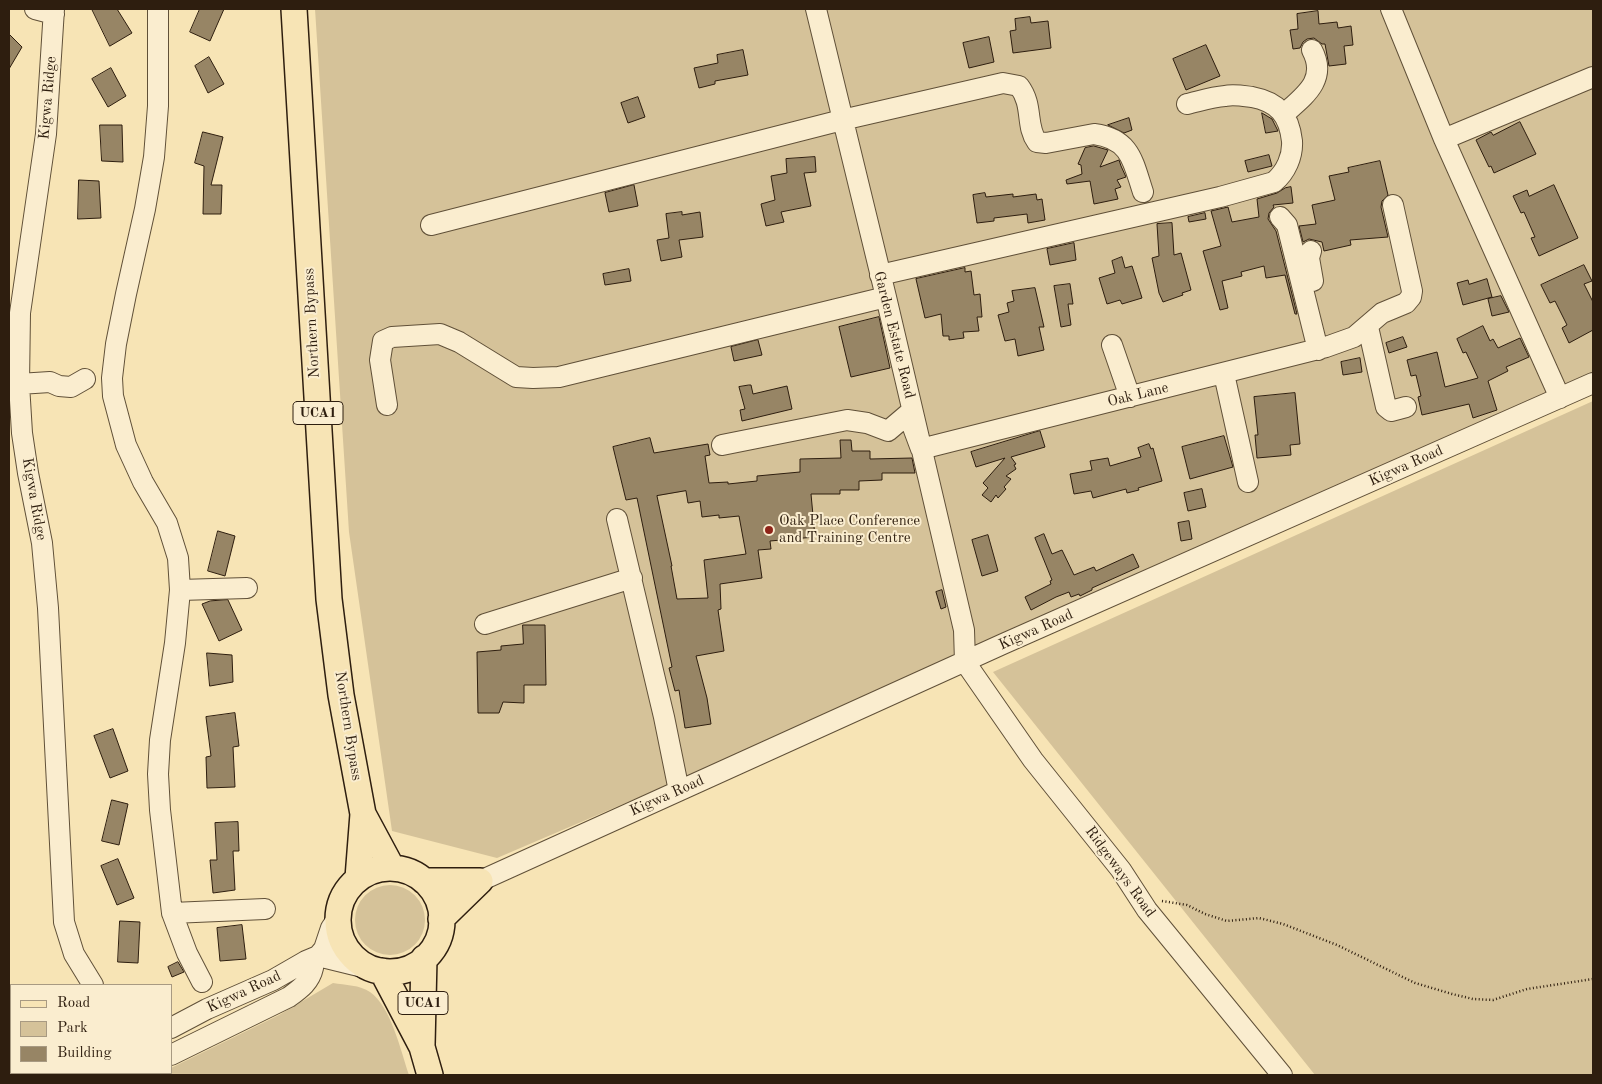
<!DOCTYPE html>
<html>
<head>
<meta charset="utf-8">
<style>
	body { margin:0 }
	#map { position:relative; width:1602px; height:1084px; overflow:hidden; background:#f7e4b5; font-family:"Old Standard TT",serif }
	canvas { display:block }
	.frame { position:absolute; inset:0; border:10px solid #2e1e0f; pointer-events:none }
	.legend { position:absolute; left:10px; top:984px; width:162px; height:90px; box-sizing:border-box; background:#faedcf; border:1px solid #a89a82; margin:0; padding:6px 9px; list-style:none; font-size:15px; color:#2e1e0f }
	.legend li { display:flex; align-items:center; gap:10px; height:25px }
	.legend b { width:25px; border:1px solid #a89a82 }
</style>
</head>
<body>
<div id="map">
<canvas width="1602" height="1084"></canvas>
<div class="frame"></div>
<ul class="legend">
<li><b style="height:6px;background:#f7e4b5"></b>Road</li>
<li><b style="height:14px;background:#d5c299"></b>Park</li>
<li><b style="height:14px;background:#978565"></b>Building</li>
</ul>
</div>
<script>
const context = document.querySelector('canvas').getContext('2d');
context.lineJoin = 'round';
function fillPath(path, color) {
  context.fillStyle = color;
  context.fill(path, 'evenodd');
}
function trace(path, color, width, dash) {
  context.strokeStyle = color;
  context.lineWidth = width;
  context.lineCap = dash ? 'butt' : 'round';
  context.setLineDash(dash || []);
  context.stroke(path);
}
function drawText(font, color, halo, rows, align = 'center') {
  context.font = font + ' "Old Standard TT",serif';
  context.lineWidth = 4;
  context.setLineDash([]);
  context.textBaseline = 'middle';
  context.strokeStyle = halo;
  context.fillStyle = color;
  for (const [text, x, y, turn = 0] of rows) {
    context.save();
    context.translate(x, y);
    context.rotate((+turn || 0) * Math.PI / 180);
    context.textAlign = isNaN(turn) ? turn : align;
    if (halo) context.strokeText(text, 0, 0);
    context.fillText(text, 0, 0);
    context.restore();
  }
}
fillPath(new Path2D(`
	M315 9H1593V389L497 858 392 831 349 532Z
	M1593 401V1075H1315L993 672Z
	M355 920a35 35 0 1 1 70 0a35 35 0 1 1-70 0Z
	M333 983C345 985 360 985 370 992 391 1006 401 1052 409 1075H157L162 1073H171V1068L279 1015Z`), '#d5c299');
const building = new Path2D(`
	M92 9H117L132 33 110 46Z
	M200 9H224L210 41 190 32Z
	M1318 11 1319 24 1337 22 1338 28 1351 26 1353 45 1344 46 1346 64 1329 66 1325 44H1322L1314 38 1307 39 1303 42 1300 48 1293 49 1290 30 1298 29 1297 14Z
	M1030 17 1031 23 1048 21 1051 48 1013 53 1010 31 1016 30 1015 19Z
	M9 34 22 47 9 69Z
	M989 37 994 62 969 68 963 43Z
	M1206 45 1220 76 1186 90 1173 59Z
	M743 50 748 75 715 81V84L699 88 694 68 718 63 717 55Z
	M209 57 224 84 208 93 195 66Z
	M111 68 126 96 108 107 92 79Z
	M638 97 645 117 628 123 621 103Z
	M1262 113 1272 119 1278 131 1266 133Z
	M1129 118 1132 130 1124 133 1108 125Z
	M1520 122 1536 154 1494 173 1491 166 1489 167 1476 140 1491 132 1493 135Z
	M100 125H122L123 162 102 161Z
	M203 132 223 137 211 185H222L221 214H203L204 166 195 163Z
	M1094 146 1108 150 1100 167 1119 160 1121 166 1126 177 1117 180 1121 187 1115 189 1118 199 1094 204 1090 181 1067 184 1066 180 1082 174 1081 165 1078 164 1085 148Z
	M1269 155 1272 166 1248 172 1245 161Z
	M815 157 816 172 804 173 811 206 781 212 784 222 766 226 761 204 775 200 771 176 787 173 786 159Z
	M1380 161 1388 195 1382 201 1381 207 1388 237 1350 240 1351 245 1324 251 1322 242 1309 239 1303 242 1299 226 1316 224 1312 205 1335 200 1329 176 1349 172 1348 168Z
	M79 180 99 181 101 218 78 219Z
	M634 185 638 206 609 212 605 193Z
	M1554 185 1578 238 1539 256 1531 238 1535 237 1524 212 1521 213 1513 196 1527 190 1529 196Z
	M1291 187 1293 203 1273 205 1274 207 1269 213 1268 219 1276 231 1297 314H1295L1285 275 1266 278 1264 266 1241 272 1242 276 1222 281 1228 308 1220 310 1203 251 1221 246 1211 211 1228 207 1232 222 1259 217 1257 199 1277 193 1285 188Z
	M985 193 986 197 1013 194V197L1036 194 1037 200 1042 199 1045 220 1028 223 1027 214 994 218V221L977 223 973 195Z
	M682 212V215L700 212 703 237 679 240 682 257 661 261 657 240 669 238 666 214Z
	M1205 213 1206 219 1189 222 1188 217Z
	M1172 223 1174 255 1181 253 1191 290 1182 293 1183 295 1163 302 1159 293 1152 258 1159 256 1157 224Z
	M1074 243 1076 260 1050 265 1047 249Z
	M1122 257 1125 268 1132 266 1142 298 1122 304 1120 300 1107 304 1099 278 1115 273 1112 261Z
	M1584 265 1592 281 1584 284 1593 302V330L1569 343 1562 328 1567 325 1555 301 1550 303 1541 285Z
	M965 268V272L971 271 974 295 980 294 982 317H977L979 331 963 332 964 338 949 340V336H943L941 314 925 318 916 279Z
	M629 269 631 281 605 285 603 274Z
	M1487 279 1492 297 1463 305 1457 283 1468 280 1469 284Z
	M1070 284 1073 304H1068L1071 325 1061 327 1054 286Z
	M1035 288 1044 327H1039L1044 350 1018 356 1015 339 1005 341 998 315 1009 312 1007 303 1014 301 1012 291Z
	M1501 296 1509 312 1492 316 1488 299Z
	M879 317 890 368 851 377 839 327Z
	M1483 326 1490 341 1493 339 1498 348 1520 338 1529 357 1506 367 1508 371 1488 381 1497 410 1473 418 1469 404 1422 415 1418 397 1421 396 1416 375 1411 376 1407 360 1437 352 1445 387 1478 378 1466 352 1463 353 1457 339Z
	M1403 337 1407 347 1389 353 1386 343Z
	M758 340 762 355 734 361 731 347Z
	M1360 358 1362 372 1343 375 1341 362Z
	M749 385H751L753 394 787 386 792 409 742 421 740 410 745 409 739 387Z
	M1295 393 1300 444 1290 445 1291 455 1257 458 1255 435H1258L1254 397Z
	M1040 431 1045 447 1011 457 1016 464 1014 465 1016 469 1006 476 1011 479 1004 487 1006 489 998 498 996 495 991 502 982 495 988 488 983 483 1005 458 976 467 971 452Z
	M1224 436 1233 467 1190 479 1182 447Z
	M650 438 654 453 708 444 710 455 705 456 709 483 728 482V484L757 481V476L800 472V459L841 458 840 440H851L852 451H870V459L912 458 915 473H882V480L859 481V490H840V494H811L815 537 770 541 771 549 758 550 762 578 720 584 721 609 718 610 724 651 696 656 707 698 711 724 685 728 679 690 675 691 669 668 672 667 637 498 626 500 613 447ZM686 491 688 503 700 501 702 517 719 515V518L739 516 746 554 704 560 708 598 677 599 671 566H672L657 496Z
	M1149 444 1151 449 1153 448 1162 481 1138 488 1139 490 1127 493 1126 489 1093 498 1091 491 1074 494 1070 474 1092 470 1090 461 1108 458 1110 466 1141 457 1138 448Z
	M1202 489 1206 507 1188 511 1184 493Z
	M1189 521 1192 539 1181 541 1178 523Z
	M218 531 235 536 225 576 208 571Z
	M1044 534 1052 554 1062 550 1074 575 1094 567 1096 571 1133 554 1139 567 1092 588V590L1080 596 1079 594 1071 597 1069 592 1056 597 1031 610 1025 597 1051 584 1050 581 1052 580 1035 538Z
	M988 535 998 571 982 576 972 540Z
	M942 590 946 607 941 609 936 592Z
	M228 600 242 630 219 641 202 604 210 601Z
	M523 625H545L546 685H524V703L503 702 499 713H478L477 652 501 650V646L523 644Z
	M207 653 232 655 233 682 210 686Z
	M235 713 239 746 233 747 235 787 207 788 206 757 211 756 206 717Z
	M113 729 128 771 110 778 94 736Z
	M112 800 128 804 119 845 102 841Z
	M238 822 239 851H233L235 890 213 893 210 860H217L215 823Z
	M118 859 134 898 117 905 101 866Z
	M120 921 140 922 138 963 118 962Z
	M242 925 246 959 220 961 217 928Z
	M178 962 184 972 172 977 168 967Z`);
fillPath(building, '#978565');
trace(building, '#2e1e0f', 1);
const minor = new Path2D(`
	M35 9 54 14
	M54 9 46 134 20 313 19 384 22 433 28 473 42 543 48 608 64 922 74 954 93 985
	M158 9V106L154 157 145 209 126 294 116 344 112 378 113 396 126 445 143 482 167 523 178 558 180 590 175 643 160 740 158 774 160 810 172 913 187 953 202 982
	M816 9 886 297 964 630 965 662 1033 760 1121 870 1147 910 1282 1075
	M1391 9 1444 139 1560 398
	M1284 114C1304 96 1328 80 1312 50
	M1444 139 1593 77
	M1280 217 1287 225 1318 350
	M431 225 842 120 1003 83 1019 86C1034 106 1025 125 1037 142L1046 143 1094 134C1131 139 1133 162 1143 192
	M1311 251 1309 258 1313 281
	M880 275 1220 197 1274 182C1286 172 1293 156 1292 141 1289 115 1278 102 1252 97 1244 96 1233 94 1225 96 1212 97 1200 101 1187 104
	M1368 327 1386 407 1391 411 1406 407
	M1112 345 1130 397
	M1224 374 1248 482
	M19 384 50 382 59 386 71 387 85 379
	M387 405 380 360 383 341 392 337 440 334 459 342 516 377 533 378 559 377 886 297
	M722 445 847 420 867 423 888 431 908 414 921 449 1326 347 1354 337 1382 313 1406 303 1411 297 1412 291 1393 205
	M617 519 664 717 679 791
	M180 590 247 588
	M485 624 632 578
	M480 881 1003 644 1593 383
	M172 913 265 909
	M318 956 375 970
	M171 1028 207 1009 273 980 306 961 318 956 324 949 331 928 337 919
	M171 1055 289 997C300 989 310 982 313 968L306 961
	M151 1073V1075
	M72 1075 78 1073
	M132 1075 137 1073`);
const major = new Path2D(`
	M294 9 329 599 341 695 363 814 358 878
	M363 814 392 868
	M338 920a52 52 0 1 1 104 0a52 52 0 1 1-104 0Z
	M424 881H480
	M441 919 480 881
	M382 971 422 1047 430 1075
	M422 1045 424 958`);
trace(minor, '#605038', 22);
trace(major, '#2e1e0f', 28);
trace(new Path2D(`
	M1162 901 1187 905 1205 914 1227 921 1259 918 1283 924 1337 945 1415 983 1452 994 1473 999 1493 1000 1527 989 1593 979`), '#2e1e0f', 2.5, [1, 2.5]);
trace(minor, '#faedcf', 20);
trace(major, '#f7e4b5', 25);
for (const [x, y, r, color] of [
	[769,530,5,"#8f2418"]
]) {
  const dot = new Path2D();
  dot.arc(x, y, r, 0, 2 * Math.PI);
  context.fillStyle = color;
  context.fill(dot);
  trace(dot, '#faedcf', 2);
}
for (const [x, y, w] of [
	[318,413,50],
	[423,1003,50]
]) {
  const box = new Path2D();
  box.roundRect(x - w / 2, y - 11.5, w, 23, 4);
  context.fillStyle = '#faedcf';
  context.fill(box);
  trace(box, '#2e1e0f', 1);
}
drawText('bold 14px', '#2e1e0f', null, [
	["UCA1",318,413],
	["UCA1",423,1003]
]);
drawText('15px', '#2e1e0f', '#faedcf', [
	["Kigwa Ridge",48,98,-85],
	["Northern Bypass",312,323,-93],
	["Garden Estate Road",894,335,76],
	["Oak Lane",1138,395,-14],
	["Kigwa Road",1406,466,-24],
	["Kigwa Ridge",34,499,80],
	["Kigwa Road",1036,630,-24],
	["Northern Bypass",348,726,81],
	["Kigwa Road",667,796,-24],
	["Ridgeways Road",1120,872,54],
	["Kigwa Road",244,992,-25]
]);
drawText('15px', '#2e1e0f', '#faedcf', [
	["Oak Place Conference",779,521],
	["and Training Centre",779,538]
], 'left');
</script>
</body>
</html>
